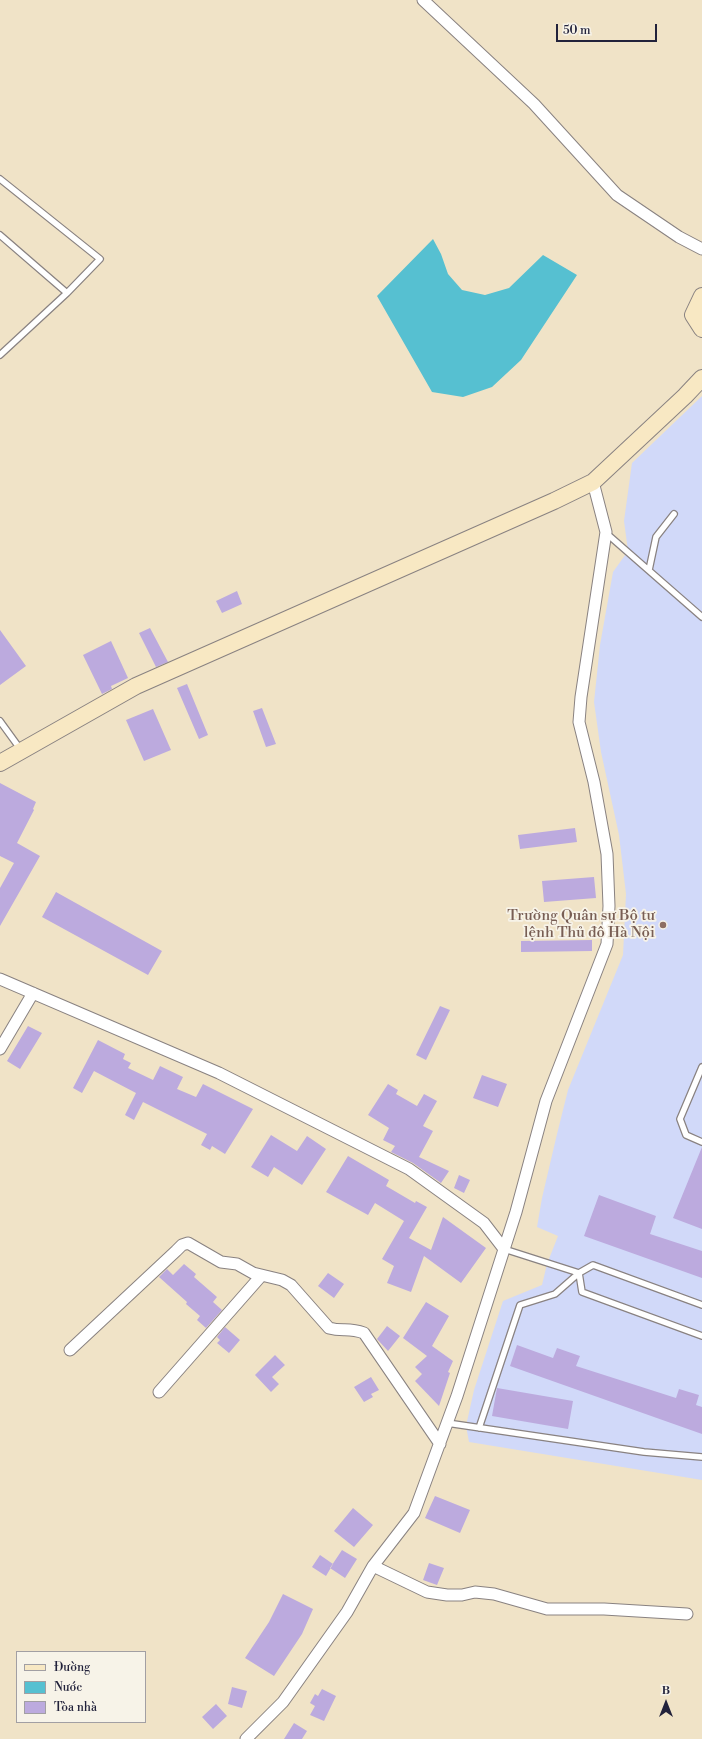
<!DOCTYPE html>
<html>
<head>
<meta charset="utf-8">
<style>
  body { margin:0 }
  #map { position:relative; width:702px; height:1739px; overflow:hidden; background:#f0e3c7; font-family:"Libre Bodoni",serif }
  canvas { display:block }
  .legend { position:absolute; left:16px; top:1651px; width:130px; height:72px; box-sizing:border-box; background:#f7f3e8; border:1px solid #a29fa3; margin:0; padding:5px 7px; list-style:none; font-size:12px; color:#22223b }
  .legend li { display:flex; align-items:center; gap:8px; height:20px }
  .legend b { width:20px; border:1px solid #a29fa3 }
  .north { position:absolute; left:646px; top:1683px; width:40px; height:40px; -webkit-text-stroke:3px #f7f3e8; paint-order:stroke; rotate:0deg; font-size:11px; font-weight:700; line-height:16px; text-align:center; color:#22223b }
  .north::after { content:''; display:block; margin:auto; width:14px; height:18px; background:#22223b; clip-path:polygon(50% 0,100% 100%,50% 72%,0 100%) }
  .scale { position:absolute; left:556px; top:24px; width:101px; height:18px; box-sizing:border-box; border:2px solid #22223b; border-top:0; padding-left:5px; font-size:12px; line-height:14px; white-space:nowrap; color:#22223b; -webkit-text-stroke:3px #f7f3e8; paint-order:stroke }
</style>
</head>
<body>
<div id="map">
<canvas width="702" height="1739"></canvas>
<ul class="legend">
<li><b style="height:5px;background:#f8e8c3"></b>Đường</li>
<li><b style="height:11px;background:#56c0d1"></b>Nước</li>
<li><b style="height:11px;background:#bcaade"></b>Tòa nhà</li>
</ul>
<div class="north">B</div>
<div class="scale">50 m</div>
</div>
<script>
const c = document.querySelector('canvas').getContext('2d');
c.lineJoin = 'round';
function fill(path, color) { c.fillStyle = color; c.fill(path, 'evenodd'); }
function stroke(path, color, width, dash) { c.strokeStyle = color; c.lineWidth = width; c.lineCap = dash ? 'butt' : 'round'; c.setLineDash(dash || []); c.stroke(path); }
function drawText(font, color, halo, rows, align = 'center') {
  c.font = font + ' "Libre Bodoni",serif'; c.lineWidth = 3.5; c.setLineDash([]); c.textBaseline = 'middle'; c.strokeStyle = halo; c.fillStyle = color; for (const [text, x, y, turn = 0] of rows) {
    c.save(); c.translate(x, y); c.rotate((+turn || 0) * Math.PI / 180); c.textAlign = isNaN(turn) ? turn : align; if (halo) c.strokeText(text, 0, 0); c.fillText(text, 0, 0); c.restore();
  }
}
fill(new Path2D(`
  M702,396V1480L469,1442L466,1426L474,1390L503,1301L542,1285L547,1264L558,1236L537,1227L542,1198L557,1134L568,1090L623,955L626,894L619,835L601,752L594,702L600,645L613,572L628,551L624,521L632,463Z`), '#d1d9f9');
fill(new Path2D(`
  M433,239L441,254L448,274L462,290L485,295L509,288L543,255L577,275L521,360L492,387L463,397L432,392L377,296Z`), '#56c0d1');
fill(new Path2D(`
  M237,591L242,604L222,613L216,601Z
  M150,628L168,662L156,667L139,633Z
  M0,630L26,666L0,685Z
  M111,641L128,678L111,686L112,689L102,694L83,655Z
  M187,684L208,735L199,739L177,688Z
  M262,708L276,744L266,747L253,711Z
  M153,709L171,750L144,761L126,720Z
  M0,783L36,802L33,809L34,810L17,843L40,856L0,926V888L14,863L0,856Z
  M575,828L577,842L520,849L518,835Z
  M594,877L596,898L544,902L542,881Z
  M56,892L162,951L148,975L42,917Z
  M592,940V951L521,952V941Z
  M440,1006L450,1010L426,1060L416,1055Z
  M28,1026L42,1033L20,1069L7,1061Z
  M98,1040L125,1054L123,1059L131,1063L128,1068L153,1080L160,1066L183,1077L177,1089L196,1097L203,1084L253,1109L225,1154L212,1146L210,1150L201,1145L207,1134L143,1102L134,1120L125,1115L136,1093L94,1071L82,1093L73,1088Z
  M482,1075L507,1084L498,1107L473,1098Z
  M388,1084L398,1090L396,1094L417,1106L424,1094L437,1101L423,1126L433,1131L419,1157L449,1171L441,1183L413,1163L391,1152L395,1146L383,1140L389,1128L368,1115Z
  M271,1135L297,1151L307,1136L326,1149L302,1185L274,1167L268,1177L251,1167Z
  M702,1147V1229L673,1218Z
  M348,1156L389,1180L386,1186L415,1203L416,1201L427,1207L409,1238L431,1250L443,1217L486,1248L461,1283L424,1256L411,1292L387,1283L394,1266L382,1259L404,1221L375,1203L368,1215L326,1192Z
  M459,1175L470,1180L464,1193L454,1188Z
  M599,1195L656,1216L650,1234L702,1251V1278L584,1236Z
  M184,1264L196,1274L194,1277L217,1297L213,1302L222,1310L206,1328L197,1320L200,1316L186,1304L187,1302L159,1277L167,1269L173,1275Z
  M328,1273L344,1284L334,1298L318,1286Z
  M426,1302L449,1316L432,1346L453,1361L448,1372L450,1373L439,1406L415,1381L422,1374L415,1367L427,1356L403,1338Z
  M387,1326L400,1336L388,1351L377,1339Z
  M225,1327L240,1340L229,1353L217,1343L220,1340L217,1337Z
  M517,1345L553,1358L557,1348L580,1356L576,1366L676,1398L679,1389L699,1395L696,1405L702,1407V1434L510,1366Z
  M275,1355L285,1365L272,1377L279,1384L271,1392L255,1375Z
  M371,1377L379,1390L371,1394L373,1397L364,1402L354,1387Z
  M497,1388L573,1401L568,1429L492,1416Z
  M435,1496L470,1510L460,1533L425,1518Z
  M353,1508L373,1525L354,1547L334,1531Z
  M342,1550L357,1559L345,1578L330,1568Z
  M320,1555L333,1564L326,1576L312,1567Z
  M429,1563L444,1568L437,1585L423,1580Z
  M283,1594L313,1609L302,1634L274,1676L245,1658L269,1622Z
  M232,1687L247,1691L242,1708L228,1704Z
  M322,1689L336,1696L324,1721L310,1715L315,1706L310,1703L315,1694L318,1696Z
  M216,1704L227,1716L213,1729L202,1717Z
  M294,1723L307,1731L302,1739H284Z`), '#bcaade');
const lane = new Path2D(`
  M0,179L100,259L67,293L0,355
  M0,235L67,293
  M606,533L702,617
  M649,570L656,537L674,514
  M0,721L21,750
  M702,1067L680,1119L686,1135L702,1142
  M504,1249L579,1273
  M702,1305L593,1265L579,1273L582,1292L702,1336
  M447,1423L644,1452L702,1457
  M479,1428L520,1305L555,1294L579,1273`);
const street = new Path2D(`
  M423,0L534,104L617,195L679,237L702,249
  M0,979L219,1073L409,1169L484,1223L504,1249
  M0,1049L33,993
  M70,1350L176,1251L182,1245L188,1243L221,1262L237,1264L253,1273L282,1280L291,1285L329,1328C343,1332 348,1327 364,1333L440,1444
  M159,1392L261,1276
  M373,1566L427,1592L447,1595H462L475,1592L494,1594L547,1609H604L687,1614
  M246,1739L283,1702L347,1612L373,1566L414,1513L457,1396L516,1212L546,1101L607,944L609,906L607,854L594,782L579,722L581,697L606,532L593,482`);
const secondary = new Path2D(`
  M702,296L693,315L702,329
  M0,763L136,686L554,501L593,482L685,396L702,378`);
stroke(lane, '#898281', 8);
stroke(street, '#898281', 13);
stroke(secondary, '#898281', 18);
stroke(lane, '#fff', 5.5);
stroke(street, '#fff', 11);
stroke(secondary, '#f8e8c3', 16);
for (const [x, y, r, color] of [
  [663,925,4,"#8d6e63"]
]) { const dot = new Path2D(); dot.arc(x, y, r, 0, 2 * Math.PI); c.fillStyle = color; c.fill(dot); stroke(dot, '#f7f3e8', 1.5); }
drawText('15px', '#785e54', '#f7f3e8', [
  ["Trường Quân sự Bộ tư",655,916],
  ["lệnh Thủ đô Hà Nội",655,933]
], 'right');
</script>
</body>
</html>
